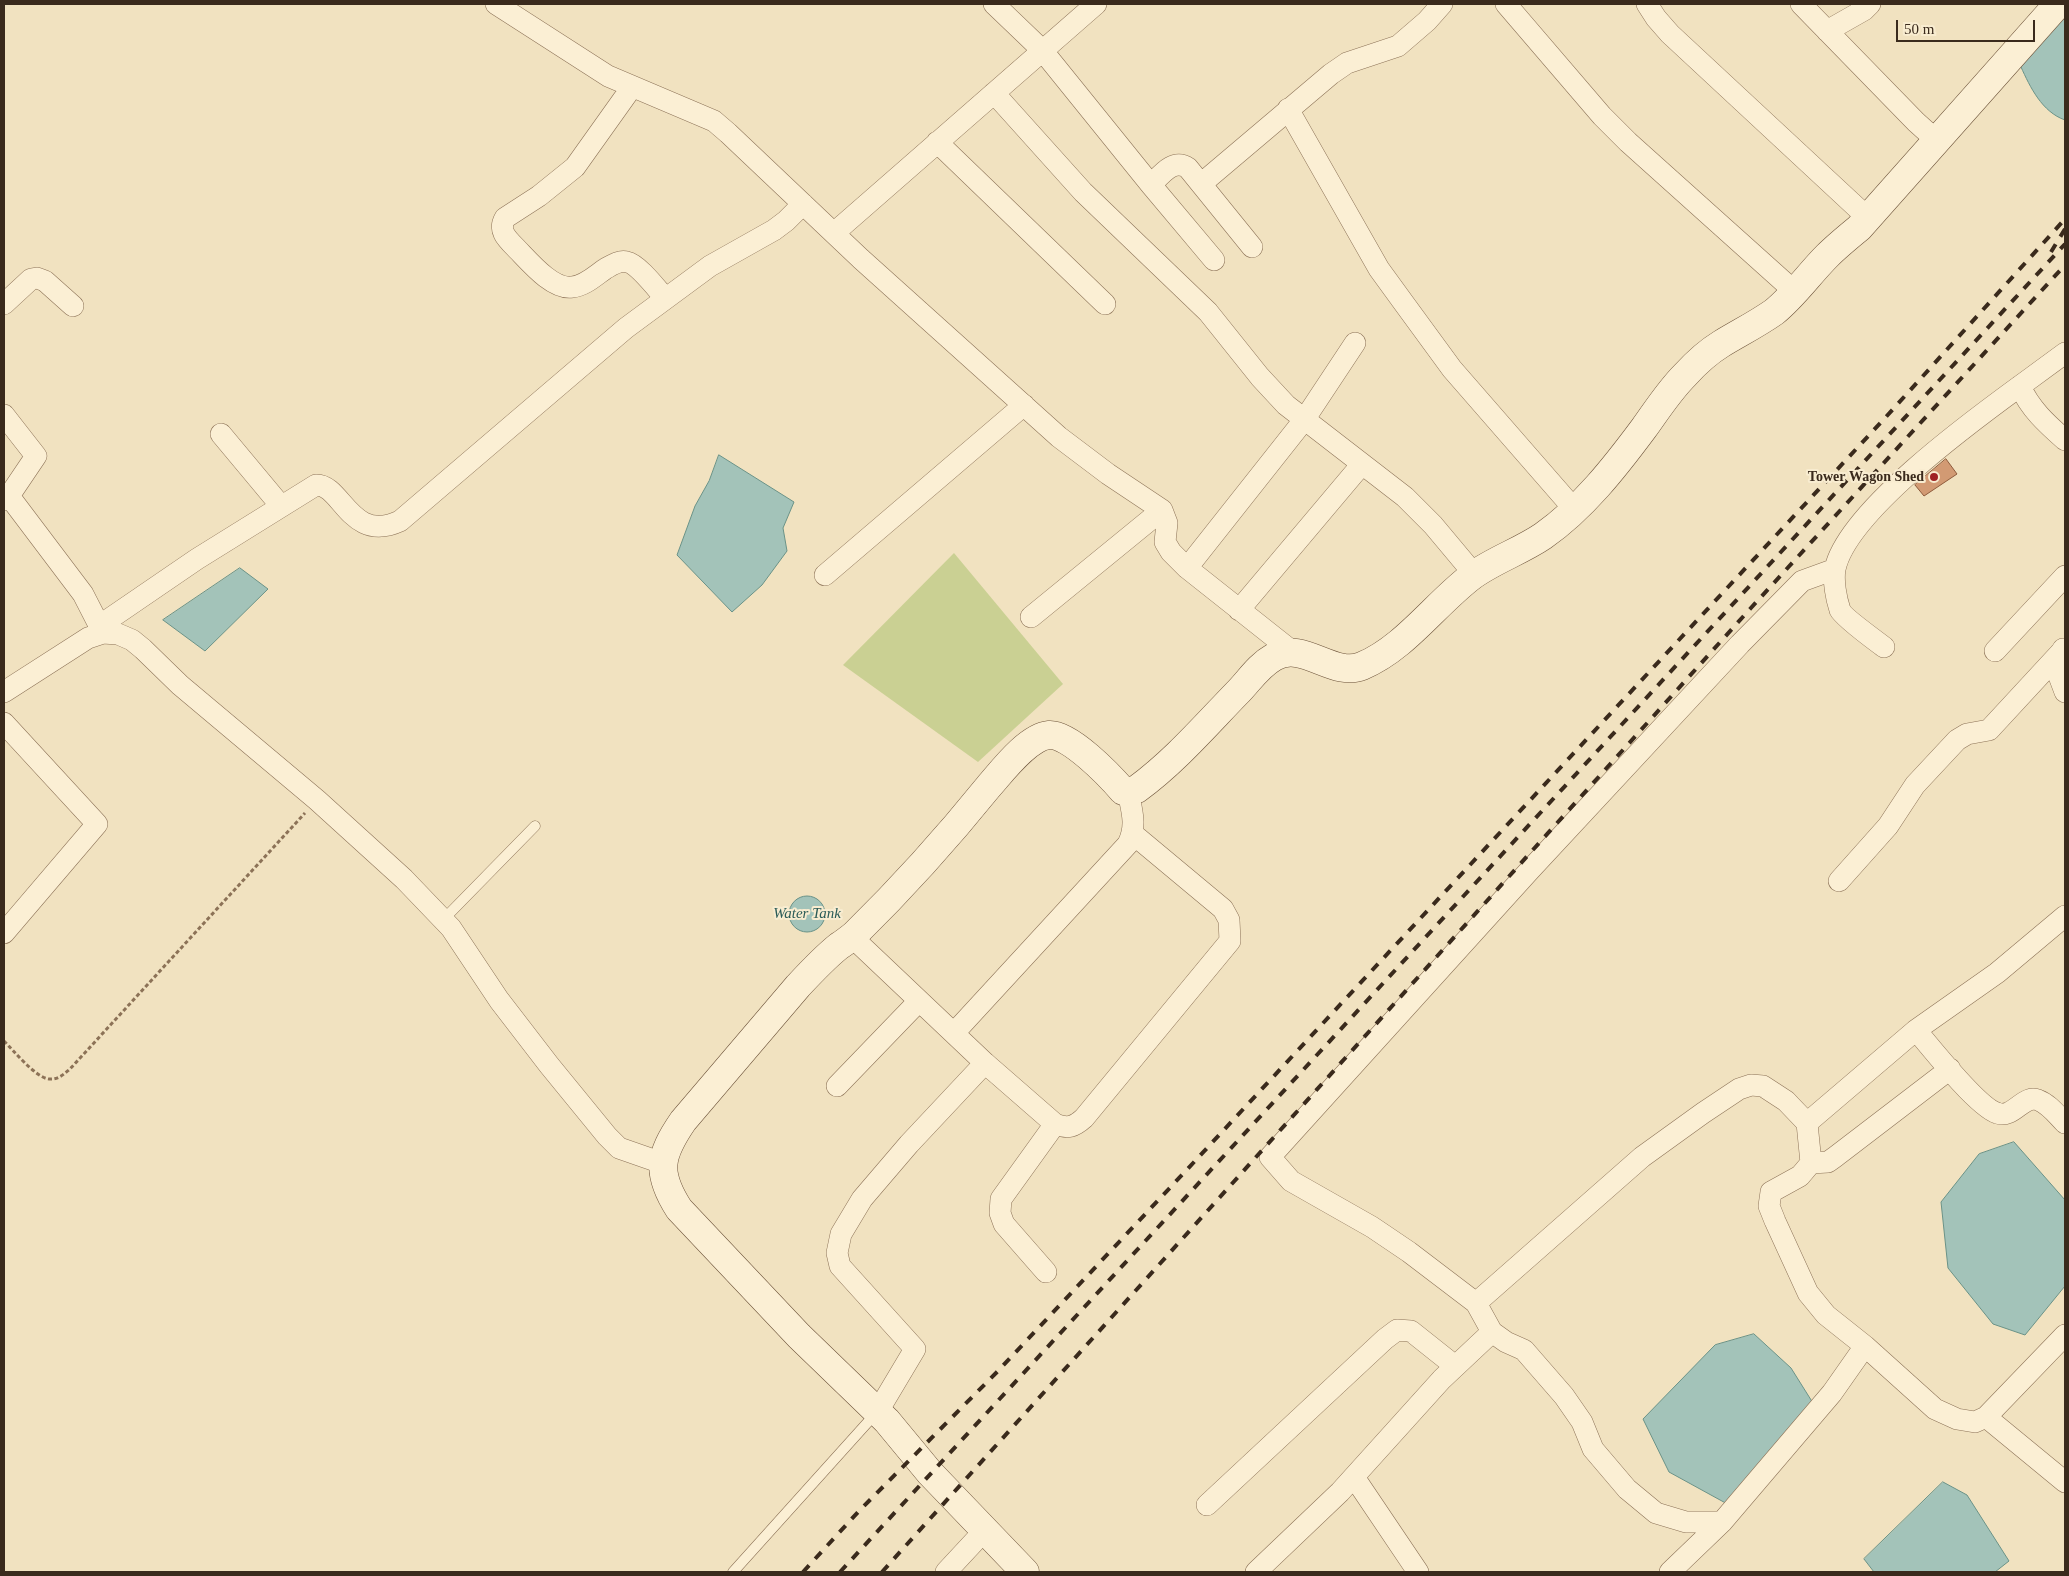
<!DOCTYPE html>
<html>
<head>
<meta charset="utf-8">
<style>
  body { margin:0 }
  #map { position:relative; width:2069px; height:1576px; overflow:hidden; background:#f1e2c0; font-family:Georgia,serif }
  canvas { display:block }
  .frame { position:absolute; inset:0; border:5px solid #3a2a1c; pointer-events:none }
  .scale { position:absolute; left:1896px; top:20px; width:139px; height:22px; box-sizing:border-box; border:2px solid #3a2a1c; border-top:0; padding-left:6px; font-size:15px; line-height:18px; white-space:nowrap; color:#3a2a1c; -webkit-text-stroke:4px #f8ecd0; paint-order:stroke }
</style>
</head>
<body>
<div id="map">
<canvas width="2069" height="1576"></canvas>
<div class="frame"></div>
<div class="scale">50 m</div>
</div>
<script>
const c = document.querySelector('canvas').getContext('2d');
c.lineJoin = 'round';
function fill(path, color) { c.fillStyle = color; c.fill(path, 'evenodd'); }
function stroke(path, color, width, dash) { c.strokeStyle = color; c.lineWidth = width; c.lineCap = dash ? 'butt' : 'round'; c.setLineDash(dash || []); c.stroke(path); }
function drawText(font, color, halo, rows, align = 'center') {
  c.font = font + ' Georgia,serif'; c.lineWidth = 4; c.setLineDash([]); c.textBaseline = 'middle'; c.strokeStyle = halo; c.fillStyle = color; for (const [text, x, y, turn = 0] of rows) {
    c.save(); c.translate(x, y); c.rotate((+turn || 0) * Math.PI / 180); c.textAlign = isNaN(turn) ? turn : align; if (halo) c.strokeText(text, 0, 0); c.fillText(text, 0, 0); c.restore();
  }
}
fill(new Path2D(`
  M954,553L1063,684L978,762L843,665Z`), '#cad093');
const water = new Path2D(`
  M2065,13V120C2042,112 2030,87 2021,67Z
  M719,455L794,502L783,528L787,551L762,585L732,612L677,555L695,506L709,481Z
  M240,568L268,589L205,651L163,620Z
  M789 914a18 18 0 1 1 36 0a18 18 0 1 1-36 0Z
  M2014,1142L2065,1200V1286L2025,1335L1993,1324L1948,1268L1941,1202L1979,1154Z
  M1754,1334L1791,1368L1818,1411L1731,1506L1669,1472L1643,1419L1715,1345Z
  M1943,1482L1967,1495L2009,1561L1995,1572H1874L1864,1559Z`);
fill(water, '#a3c3b9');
stroke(water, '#6a9287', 1);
const building = new Path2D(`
  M1946,459L1957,474L1924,496L1915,485Z`);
fill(building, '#d29a73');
stroke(building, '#8d5a3b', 1);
const lane = new Path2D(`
  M443,920L535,826
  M733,1572L877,1412`);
const street = new Path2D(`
  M496,4L608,76L714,121L728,133L861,259L1059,437L1108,474L1162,510L1167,523L1165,542L1171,552L1187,568L1293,652
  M994,4L1042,50L1151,185L1214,260
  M1506,4L1602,116L1628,142L1794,291
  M1647,4L1656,18L1670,34L1868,218
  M1801,4L1916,122L1936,140
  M1827,31L1864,10L1870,4
  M632,87L575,167L539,196L505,218C498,230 506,238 515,247C528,260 552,290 572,287C585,286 596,275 605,269C612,265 619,260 627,262C638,264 657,289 665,298
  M994,93L1083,192L1208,312L1260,377L1286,405L1405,497L1433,525L1474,574
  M1288,109L1379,269L1403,302L1452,369L1574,509
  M937,142L1105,304
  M1201,184L1331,74L1347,63L1398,46L1427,21L1442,4
  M1151,185C1161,175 1173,158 1188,168L1252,247
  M834,233L1096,4
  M4,304L31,279L37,278L45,281L73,306
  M2065,353L2020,386C2030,409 2047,424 2065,440
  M4,415L36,456L9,496L4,500
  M221,434L281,506
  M9,496L83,594L103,633
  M1187,568L1304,420L1355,343
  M825,575L1024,405
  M1239,610L1362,464
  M1031,617L1162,510
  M99,626L197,559L316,485C342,484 350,544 400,521L626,328L710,266L774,230L786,221L803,204
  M1884,647C1876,641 1843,617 1840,610C1836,598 1833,581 1835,569C1847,512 1972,421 2020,386
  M2063,649L2059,676L2065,692
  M1995,651L2065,576
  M4,692L88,638L103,633L118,634L132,640L143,649L180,685L317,800L404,879L451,928L499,1000L549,1065L607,1136L619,1148L662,1163
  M4,723L97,824L4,933
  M1839,881L1888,826L1915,785L1957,740L1967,734L1989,730L2063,650
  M852,937L985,1063L1055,1124C1068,1129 1074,1127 1084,1118L1230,941L1229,920L1223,909L1133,834
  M1916,1030C1931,1048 1978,1107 1997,1113C2014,1119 2023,1094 2038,1100C2049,1104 2057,1115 2065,1123
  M954,1033L1128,844C1137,826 1132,811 1128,792
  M837,1086L918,1002
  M1811,1163L1828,1162L1835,1157L1950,1069
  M1046,1272L1004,1224L1000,1213L1001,1199L1055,1124
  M1476,1303L1642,1157L1703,1113L1739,1089L1751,1085L1763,1086L1786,1101L1807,1123
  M2065,1335L1986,1417L2065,1482
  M878,1411L915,1349L840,1266L837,1253L841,1234L862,1199L909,1144L985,1063
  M1986,1417L1975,1422L1957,1419L1935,1409L1865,1346L1826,1315L1808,1293L1775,1221L1769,1206L1771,1192L1800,1176L1811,1163L1807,1123L1916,1030L1997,973L2065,916
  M1354,1477L1418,1572
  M1207,1505L1385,1339L1397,1330L1411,1331L1455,1366
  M1722,1522H1686L1656,1513L1627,1489L1593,1449L1582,1422L1564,1396L1524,1350L1506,1342L1492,1332L1476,1303L1409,1252L1372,1227L1291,1181L1270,1157L1529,871L1740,644L1802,581L1835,569
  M946,1572L985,1530
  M1256,1572L1340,1492L1442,1379L1492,1332
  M1670,1572L1722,1522L1832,1393L1865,1346`);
const secondary = new Path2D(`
  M1025,1572L930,1473L887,1421L799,1336L679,1209C656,1173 659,1156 683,1121L798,986C811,972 824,958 839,946C844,943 849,939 854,935C902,888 947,838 989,786C1003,770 1028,737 1049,735C1069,733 1110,776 1123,791L1128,792L1137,789C1174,762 1205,726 1237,693C1249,681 1258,666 1274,657C1303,640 1333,678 1362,666C1405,648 1435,604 1472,576C1494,560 1521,551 1543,536C1583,508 1615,467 1644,428C1657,410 1669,391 1685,375C1695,364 1708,352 1721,344C1739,333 1757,324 1774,312C1794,296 1809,274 1827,256C1837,246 1848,237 1859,228L2058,4`);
stroke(lane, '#8c7257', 11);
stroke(street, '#8c7257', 22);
stroke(secondary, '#6d533a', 29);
stroke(new Path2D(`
  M4,1041C13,1050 36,1078 49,1079C58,1080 64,1074 70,1069L305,813`), '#8c7257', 3, [4, 2.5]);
stroke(lane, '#fbefd4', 10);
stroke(street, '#fbefd4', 21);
stroke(secondary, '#fbefd4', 28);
stroke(new Path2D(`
  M2051,252L2065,229
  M803,1572L859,1511L998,1371L1195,1161L1885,418L2065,219
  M840,1572L2065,244
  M882,1572L1750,609L2065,265`), '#3a2a1c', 4, [9, 9]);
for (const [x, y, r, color] of [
  [1934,477,5,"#9f2224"]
]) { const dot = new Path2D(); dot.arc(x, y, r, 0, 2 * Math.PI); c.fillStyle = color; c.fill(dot); stroke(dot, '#f8ecd0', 2); }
drawText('bold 14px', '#3a2a1c', '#f8ecd0', [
  ["Tower Wagon Shed",1924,477]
], 'right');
drawText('italic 15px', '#2a5b57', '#f8ecd0', [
  ["Water Tank",807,914]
]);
</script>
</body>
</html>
